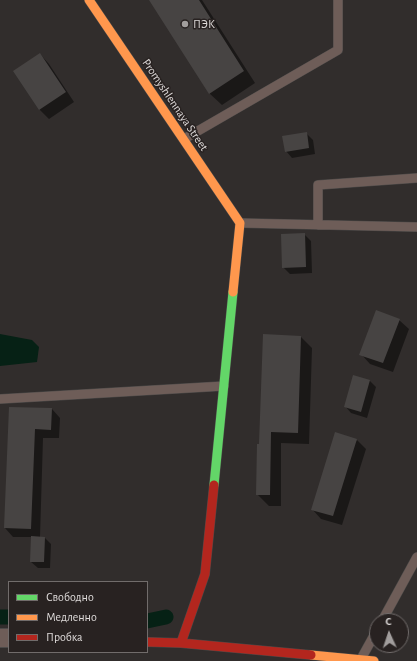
<!DOCTYPE html>
<html>
<head>
<meta charset="utf-8">
<style>
  body { margin:0 }
  #map { position:relative; width:417px; height:661px; overflow:hidden; background:#312d2c; font-family:"Alegreya Sans",sans-serif }
  canvas { display:block }
  .legend { position:absolute; left:8px; top:581px; width:140px; height:72px; box-sizing:border-box; background:#282221; border:1px solid #716c6b; margin:0; padding:5px 7px; list-style:none; font-size:12px; color:#dfdbda }
  .legend li { display:flex; align-items:center; gap:8px; height:20px }
  .legend b { width:20px; border:1px solid #716c6b }
  .north { position:absolute; left:369px; top:613px; width:40px; height:40px; box-sizing:border-box; background:#282221; border:1px solid #716c6b; border-radius:50%; rotate:357deg; font-size:11px; font-weight:700; line-height:16px; text-align:center; color:#dfdbda }
  .north::after { content:''; display:block; margin:auto; width:14px; height:18px; background:#a29e9d; clip-path:polygon(50% 0,100% 100%,50% 72%,0 100%) }
</style>
</head>
<body>
<div id="map">
<canvas width="417" height="661"></canvas>
<ul class="legend">
<li><b style="height:5px;background:#63d668"></b>Свободно</li>
<li><b style="height:5px;background:#ff974d"></b>Медленно</li>
<li><b style="height:5px;background:#b3261e"></b>Пробка</li>
</ul>
<div class="north">С</div>
</div>
<script>
const c = document.querySelector('canvas').getContext('2d');
c.lineJoin = 'round';
function fill(path, color) { c.fillStyle = color; c.fill(path, 'evenodd'); }
function stroke(path, color, width, dash) { c.strokeStyle = color; c.lineWidth = width; c.lineCap = dash ? 'butt' : 'round'; c.setLineDash(dash || []); c.stroke(path); }
function drawText(font, color, halo, rows, align = 'center') {
  c.font = font + ' "Alegreya Sans",sans-serif'; c.lineWidth = 3; c.setLineDash([]); c.textBaseline = 'middle'; c.strokeStyle = halo; c.fillStyle = color; for (const [text, x, y, turn = 0] of rows) {
    c.save(); c.translate(x, y); c.rotate((+turn || 0) * Math.PI / 180); c.textAlign = isNaN(turn) ? turn : align; if (halo) c.strokeText(text, 0, 0); c.fillText(text, 0, 0); c.restore();
  }
}
fill(new Path2D(`
  M0,334L32,340L39,347L37,362L0,366Z`), '#062115');
fill(new Path2D(`
  M150,0H202L255,83L222,105L209,93Z
  M40,54L49,64L74,102L49,119L39,109Z
  M307,134L313,140L315,154L292,158L286,151Z
  M304,234L311,241L312,273L290,274L283,267Z
  M399,320L409,329L393,372L370,364L361,354Z
  M301,337L312,348L309,444L281,443V506H269L257,494L260,445Z
  M354,376L370,381L376,387L367,418L351,413L345,406Z
  M10,408L52,409L60,418L59,438H43L40,537L45,538L51,544L50,568H38L31,562L32,537H13L5,528Z
  M357,440L366,449L342,525L321,519L312,509Z`), '#0007');
stroke(new Path2D(`
  M0,617H9
  M147,621L166,617`), '#062115', 15);
fill(new Path2D(`
  M149,0H199L244,71L209,94Z
  M40,53L66,92L39,110L13,71Z
  M307,132L309,148L285,152L282,136Z
  M305,233L306,267L282,268L281,234Z
  M376,310L400,319L383,363L359,355Z
  M263,334L301,336L298,433L271,432L270,495H256L257,444H259Z
  M353,375L370,380L361,412L344,407Z
  M9,407L52,408L51,430L35,429L31,529L4,528Z
  M335,432L357,439L333,516L311,510Z
  M31,536L45,537L44,562H30Z`), '#474443');
const lane = new Path2D(`
  M184,139L338,50V0
  M240,223L417,227
  M318,225V185L417,178
  M0,399L224,386
  M382,621L417,557
  M361,659L377,630`);
const street = new Path2D(`
  M0,638H9`);
const fast = new Path2D(`
  M214,485L233,292`);
const slow = new Path2D(`
  M89,0L240,223L233,292
  M311,655L374,661`);
const jam = new Path2D(`
  M147,642L181,643L311,655
  M181,643L205,574L214,485`);
stroke(lane, '#4c4a49', 10);
stroke(street, '#4c4a49', 20);
stroke(fast, '#4c4a49', 10);
stroke(slow, '#4c4a49', 10);
stroke(jam, '#4c4a49', 10);
stroke(lane, '#6e5d58', 9);
stroke(street, '#6e5d58', 18);
stroke(fast, '#63d668', 9);
stroke(slow, '#ff974d', 9);
stroke(jam, '#b3261e', 9);
for (const [x, y, r, color] of [
  [185,24,4,"#a29e9d"]
]) { const dot = new Path2D(); dot.arc(x, y, r, 0, 2 * Math.PI); c.fillStyle = color; c.fill(dot); stroke(dot, '#282221', 1.5); }
drawText('12px', '#dfdbda', '#282221', [
  ["ПЭК",193,24]
], 'left');
drawText('12px', '#dfdbda', '#282221', [
  ["Promyshlennaya Street",175,105,56]
]);
</script>
</body>
</html>
